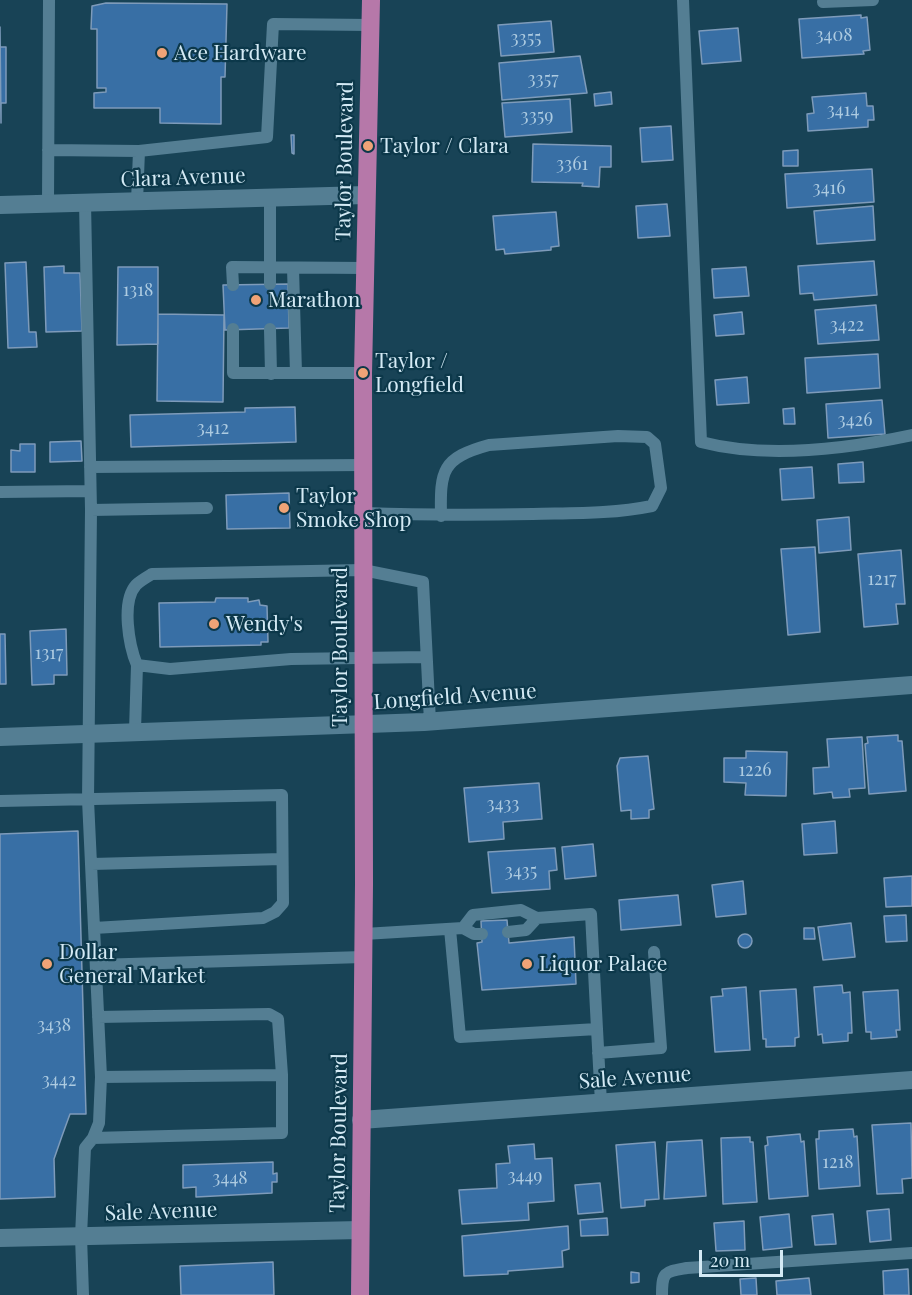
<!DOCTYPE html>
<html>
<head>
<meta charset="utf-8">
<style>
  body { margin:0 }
  #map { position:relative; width:912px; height:1295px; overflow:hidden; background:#184356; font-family:"Playfair Display",serif }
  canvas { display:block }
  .scale { position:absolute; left:699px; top:1250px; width:84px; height:27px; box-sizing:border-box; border:3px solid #d4eaf5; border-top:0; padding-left:8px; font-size:18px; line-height:21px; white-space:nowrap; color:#d4eaf5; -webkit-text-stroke:4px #0c384a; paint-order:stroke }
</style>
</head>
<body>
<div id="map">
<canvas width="912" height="1295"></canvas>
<div class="scale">20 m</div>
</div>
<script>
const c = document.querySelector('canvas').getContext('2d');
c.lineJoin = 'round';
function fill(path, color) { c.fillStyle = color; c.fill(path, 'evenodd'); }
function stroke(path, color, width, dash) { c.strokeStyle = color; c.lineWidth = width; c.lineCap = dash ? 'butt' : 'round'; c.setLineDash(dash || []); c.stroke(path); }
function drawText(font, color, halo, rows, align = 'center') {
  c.font = font + ' "Playfair Display",serif'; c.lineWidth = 4.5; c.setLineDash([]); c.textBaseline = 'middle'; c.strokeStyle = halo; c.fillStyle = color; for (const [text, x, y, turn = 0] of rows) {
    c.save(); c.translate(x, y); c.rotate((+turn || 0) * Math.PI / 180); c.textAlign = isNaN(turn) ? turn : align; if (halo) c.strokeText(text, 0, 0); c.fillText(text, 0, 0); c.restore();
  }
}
const building = new Path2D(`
  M106,3L227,4L225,77H221V124L160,123V108H94V93L106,92V88H97V29H91L92,6Z
  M861,15V18L867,17L870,50L863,51L864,54L802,58L799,19Z
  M551,21L554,52L501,56L498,25Z
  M0,27V47H6V103H1V123Z
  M738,28L741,61L702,64L699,31Z
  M580,56L587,93L502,100L499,63Z
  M611,92L612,104L595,106L594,94Z
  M866,93L867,106H873L874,120H868V127L808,131L807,114L814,113L812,97Z
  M570,99L572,132L505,137L502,103Z
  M671,126L673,160L642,162L640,128Z
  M291,135H294V154L292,153Z
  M533,144L611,146V167H600L599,187L582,186L583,183L532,182Z
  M798,150V166H783V151Z
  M872,169L874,202L787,208L785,174Z
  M667,204L670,236L638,238L636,206Z
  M873,206L875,240L817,244L814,211Z
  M556,212L559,246L551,247V250L505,254L504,249L496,250L493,216Z
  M874,261L877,295L814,300L813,293L800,294L798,266Z
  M26,262L29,332H36L37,347L8,348L5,263Z
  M64,266V273H80L82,331L46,332L44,267Z
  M118,267H158V344L117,345Z
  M746,267L749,296L714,298L712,269Z
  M288,284L289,328L225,330L223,285Z
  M876,305L879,340L818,344L815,310Z
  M742,312L744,334L716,336L714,315Z
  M158,314L224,315L223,402L157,401Z
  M878,354L880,388L807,393L805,358Z
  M747,377L749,403L717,405L715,380Z
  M882,400L885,434L828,438L826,404Z
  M295,407L296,442L131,447L130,415L245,412V408Z
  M794,408L795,424H784L783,409Z
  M81,441L82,461L50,462V442Z
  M20,444H35V472H11V450L20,451Z
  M863,462L864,482L839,483L838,464Z
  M812,467L814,498L782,500L780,469Z
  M289,493L290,528L227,529L226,495Z
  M849,517L851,550L819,553L817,520Z
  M815,547L820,632L788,635L781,549Z
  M901,550L905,604H896L898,624L864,627L858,554Z
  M216,598H248V602L259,600L260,605L267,606L268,642H261V645L160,647L159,603L215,602Z
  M66,629L67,675H54V684L32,685L30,631Z
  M0,634H5L6,684H0Z
  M898,735V741H902L906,791L869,794L865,744L868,743L867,737Z
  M862,737L865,788L849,789L850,797L833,798L832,792L814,794L813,768L829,767L827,739Z
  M746,751L787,752L786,796L745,795L746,783L724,782V758H746Z
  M648,756L654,809L649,810V818L631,819V810L621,811L617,766L620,758Z
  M539,783L542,819L503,822L504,839L469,842L464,788Z
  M835,821L837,853L804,855L802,824Z
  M78,831L86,1114H70L62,1136L54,1159L55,1197L0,1199V834Z
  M593,844L596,876L565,879L562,847Z
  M555,848L557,870L549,871L550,889L492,893L488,852Z
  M912,876V906L886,907L884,878Z
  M743,881L746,914L716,917L712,885Z
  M678,895L681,925L621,930L619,900Z
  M906,915L907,941L886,942L884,916Z
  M507,920L509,943L574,937L576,984L482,990L477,943L482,942L481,921Z
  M851,923L855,957L823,960L818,927Z
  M804,928H814L815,939H804Z
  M738 941a7 7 0 1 1 14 0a7 7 0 1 1-14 0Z
  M842,985L843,993L850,992L852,1033H848V1041L823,1043L822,1034L818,1035L814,987Z
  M746,987L750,1050L715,1052L711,997L723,996L722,989Z
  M796,989L799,1037L795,1038V1046L766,1047V1039H763L760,991Z
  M898,990L900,1030H896L897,1037L871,1039V1032H866L863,992Z
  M911,1123L912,1178L902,1179L903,1193L877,1194L872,1125Z
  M853,1129L854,1137L857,1136L860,1186L819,1189L816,1139H819V1131Z
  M800,1134L801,1142L804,1141L808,1196L769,1199L765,1146L768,1145L767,1137Z
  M750,1137V1142H753L757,1202L723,1204L721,1138Z
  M702,1140L706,1196L664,1199L667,1142Z
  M655,1142L659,1199L645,1200V1206L621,1208L616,1145Z
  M534,1144L535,1159L552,1158L554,1201L528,1203L529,1220L462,1224L459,1190L497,1188L496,1164L510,1163L508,1146Z
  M273,1162V1174L277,1173V1182H272V1193L196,1197V1187L183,1188V1165Z
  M600,1183L603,1212L578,1214L575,1185Z
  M889,1209L891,1240L870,1242L867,1211Z
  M789,1214L792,1247L763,1250L760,1217Z
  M833,1214L836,1244L815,1245L812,1216Z
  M607,1218L608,1235L581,1236L580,1220Z
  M744,1221L745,1250L716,1251L714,1223Z
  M568,1226L569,1249L562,1251L563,1267L508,1271V1274L464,1276L462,1236Z
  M273,1262L274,1295H181L180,1266Z
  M908,1269L909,1295H884L883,1271Z
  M631,1272L639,1273V1282L631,1283Z
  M756,1278L757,1295H741L740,1279Z
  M809,1278L811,1295H777L776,1281Z`);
fill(building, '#386fa5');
stroke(building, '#7e9bba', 1.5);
stroke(new Path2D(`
  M683,0L701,442C766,459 846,449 912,435
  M823,2L873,0
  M48,150L139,151
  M137,202L139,151L267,137L273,24L371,25
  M48,204L49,0
  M293,268L296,373
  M270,284V197
  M233,285L232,267L366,268
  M233,329V373H363
  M270,329L271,374
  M90,467L364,465
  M0,492L90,491
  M91,510L207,508
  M364,513C421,515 477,515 533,514C573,513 612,514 652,506L661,488L655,444L647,437L618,436L489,445C442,458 440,470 441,516
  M426,657L291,659L170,669L137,665C129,646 121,602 136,585C140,581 147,577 152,574L363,570L423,582L430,722
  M135,731L137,665
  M0,801L282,795L283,903L275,912L263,918L94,928
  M92,864L282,859
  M463,928L473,915L521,910L537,918L591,914L597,1029
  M450,929L460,1037L597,1029L601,1103
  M508,932L526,930L537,918
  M364,934L463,928L474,934H482
  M96,965L363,957
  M98,1017L269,1014L278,1019L282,1075
  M598,1053L661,1048L654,952
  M93,1138L282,1133V1075L101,1077
  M83,1295L81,1236L85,1148L93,1138L99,1123L101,1077L88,800L91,510L85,202
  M662,1295C662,1271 665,1272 687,1268L912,1253`), '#547e93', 12);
stroke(new Path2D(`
  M0,205L366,195
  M0,737L424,722L912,685
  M361,1120L912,1080
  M0,1238L360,1230`), '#547e93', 18);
stroke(new Path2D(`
  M360,1295L364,884L363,373L371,0`), '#b678a9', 18);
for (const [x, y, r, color] of [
  [162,53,6,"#efa377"],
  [368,146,6,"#efa377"],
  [256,300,6,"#efa377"],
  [363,373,6,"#efa377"],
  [284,508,6,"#efa377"],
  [214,624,6,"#efa377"],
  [47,964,6,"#efa377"],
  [527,964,6,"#efa377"]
]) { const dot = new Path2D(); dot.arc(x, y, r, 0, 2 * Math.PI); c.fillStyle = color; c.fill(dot); stroke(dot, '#0c384a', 2); }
drawText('18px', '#adcbe1', null, [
  ["3408",834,35],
  ["3355",526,38],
  ["3357",543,79],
  ["3414",843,110],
  ["3359",537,116],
  ["3361",572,164],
  ["3416",829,188],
  ["1318",138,290],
  ["3422",847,325],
  ["3426",855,420],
  ["3412",213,428],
  ["1217",882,579],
  ["1317",49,653],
  ["1226",755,770],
  ["3433",503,804],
  ["3435",521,871],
  ["3438",54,1025],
  ["3442",59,1080],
  ["1218",838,1162],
  ["3449",525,1176],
  ["3448",230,1178]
]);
drawText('21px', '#d4eaf5', '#0c384a', [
  ["Ace Hardware",174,53],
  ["Taylor / Clara",380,146],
  ["Marathon",268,300],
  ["Taylor /",375,361],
  ["Longfield",375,385],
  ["Taylor",296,496],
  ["Smoke Shop",296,520],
  ["Wendy's",226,624],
  ["Dollar",59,952],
  ["General Market",59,976],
  ["Liquor Palace",539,964]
], 'left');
drawText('21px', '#d4eaf5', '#0c384a', [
  ["Taylor Boulevard",345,161,-89],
  ["Clara Avenue",183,178,-2],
  ["Taylor Boulevard",340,647,-90],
  ["Longfield Avenue",455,697,-4],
  ["Sale Avenue",635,1078,-4],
  ["Taylor Boulevard",339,1133,-89],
  ["Sale Avenue",161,1212,-2]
]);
</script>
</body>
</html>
